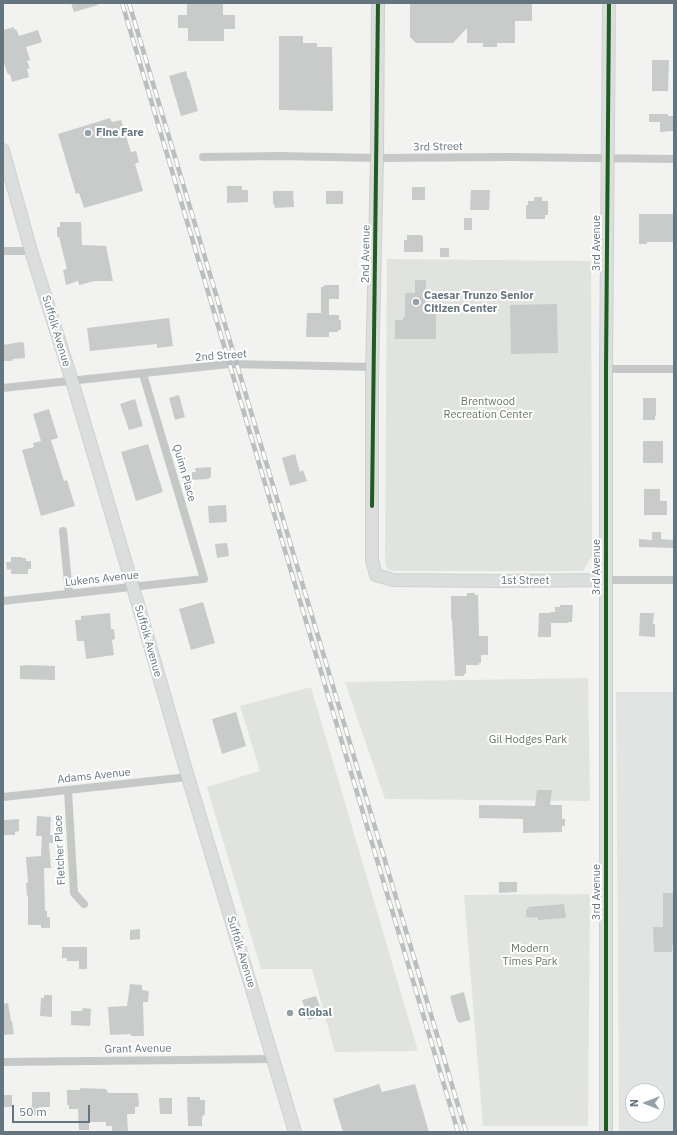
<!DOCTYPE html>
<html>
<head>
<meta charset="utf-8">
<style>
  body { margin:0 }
  #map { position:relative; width:677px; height:1135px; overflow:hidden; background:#f2f2f0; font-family:"IBM Plex Sans",sans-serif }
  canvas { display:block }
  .frame { position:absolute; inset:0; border:4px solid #64757f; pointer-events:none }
  .north { position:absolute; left:625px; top:1083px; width:40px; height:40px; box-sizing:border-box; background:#fff; border:1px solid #c1c8cc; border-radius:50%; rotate:270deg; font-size:11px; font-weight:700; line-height:16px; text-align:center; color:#64757f }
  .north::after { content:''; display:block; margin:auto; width:14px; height:18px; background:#96a1a7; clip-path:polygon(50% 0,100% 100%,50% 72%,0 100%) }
  .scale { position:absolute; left:12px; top:1105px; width:78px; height:18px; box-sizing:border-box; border:2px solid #64757f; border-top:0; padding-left:5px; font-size:12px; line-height:14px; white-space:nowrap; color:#64757f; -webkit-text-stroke:3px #fff; paint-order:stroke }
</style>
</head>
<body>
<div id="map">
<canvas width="677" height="1135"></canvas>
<div class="frame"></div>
<div class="north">N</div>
<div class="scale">50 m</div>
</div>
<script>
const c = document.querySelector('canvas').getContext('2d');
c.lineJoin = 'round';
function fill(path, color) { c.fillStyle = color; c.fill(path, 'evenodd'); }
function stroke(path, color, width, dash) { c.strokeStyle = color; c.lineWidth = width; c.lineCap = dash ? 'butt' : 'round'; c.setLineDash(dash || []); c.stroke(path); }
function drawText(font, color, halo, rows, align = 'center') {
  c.font = font + ' "IBM Plex Sans",sans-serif'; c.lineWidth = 4; c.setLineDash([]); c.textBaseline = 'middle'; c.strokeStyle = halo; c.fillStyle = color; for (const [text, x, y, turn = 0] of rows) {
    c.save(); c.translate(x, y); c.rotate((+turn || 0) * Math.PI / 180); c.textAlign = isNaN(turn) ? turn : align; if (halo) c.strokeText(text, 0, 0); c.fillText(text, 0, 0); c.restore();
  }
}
fill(new Path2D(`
  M616,692H674V1132H619ZM633,1091H657V1115H633Z`), '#e2e4e3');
fill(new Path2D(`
  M387,259L591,261L592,556L583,571H394L387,569L385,561Z
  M588,678L590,801L385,799L345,682Z
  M311,687L418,1051L335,1052L312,969H261L207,787L260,771L240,706Z
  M590,894L588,1126H483L464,895Z`), '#e1e4de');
fill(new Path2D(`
  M71,3H98V5L74,12Z
  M187,3H223V15H235V29H224V41H188V28H178V15H187Z
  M410,3H532V21H515V43H497V47H483V43H467V28L453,43H416L410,37Z
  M14,27V30L16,29L19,36L38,30L42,42L26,47L30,60L27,61L30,68L27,69L29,77L12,82L10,74L8,75L3,60V30Z
  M279,36H303V43H317V47H332L333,111L279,110Z
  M652,60H669L668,91H652Z
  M186,71L188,79H189L198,111L181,116L169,76Z
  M649,114H668V116H674V131L660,132V122H649Z
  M110,118L112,122L121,120L131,152L136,151L139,162L135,164L143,191L84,208L79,193L76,194L58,134Z
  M227,186H242V190H248V202L227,203Z
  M412,187H425V200H412Z
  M471,190H490L489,210H470Z
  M273,191H293L294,207L275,208L274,204H273Z
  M326,191H343V204H326Z
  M534,197H542V201H548V215H545V219H526V205H528V201H534Z
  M639,214H674V242H647V244H639Z
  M464,218H472V230H464Z
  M60,222H81L82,245L106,246L113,281H95L79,285L78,281L66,285L63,270L67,269L59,237H57V227H60Z
  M407,235H421V236H423V252H404V240H407Z
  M440,248H449V257H440Z
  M415,280H426V311H436V339H395V320H403V317H405V293H415Z
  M324,285H339V299H329V315H339V320H341V330H338V332H329V337H306L307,313H321V287H324Z
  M557,304L558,353L511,354L510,305Z
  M169,318L173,346L157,348V344L90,351L87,328Z
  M21,342L24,343L25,358L13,359L12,361H3V345Z
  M179,395L185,417L175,420L169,398Z
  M643,398H656V415L655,416V420H643Z
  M135,399L143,426L129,430L120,404Z
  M49,409L58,438L51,440L64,481L67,480L75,506L41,516L22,450L34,447L33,443L41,441L33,414Z
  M643,441H663V463H643Z
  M148,444L163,492L136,501L121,452Z
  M295,454L300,472L303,470L307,481L290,486L282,458Z
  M211,467V477L209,478V479L192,480V472H196L195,468Z
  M644,489H660V501H667V515H644Z
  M226,505L227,522L209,523L208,506Z
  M652,532H661V539L674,540L673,548L639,547V539L652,540Z
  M227,543L229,556L217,558L215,544Z
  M11,557H22V558H26V561H31V569H28V574H11V569L7,570L6,562H11Z
  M467,593H475V595H478L479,636H488V655H481V663H479V665H466V674H464V676H455L452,619H451V596H467Z
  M203,602L215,643L191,650L179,609Z
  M560,605H573L572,622H568V623H551V637H538L539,613H550V612H555V607H560Z
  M110,613L111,629H114L115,639L112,640L114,655L86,659L84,641H77L75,620H81V616Z
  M640,613H654L653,624H655V637L639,636Z
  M25,665L55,666V680L20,679V666Z
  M236,712L246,746L222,754L212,719Z
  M537,790H552L550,805H562V819H565V826H562V832L523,833V819L479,818V805L535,806Z
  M37,816L51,817L50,835H54L53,843H49L51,868H44L45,911H47V917H50V928H41V925H28V896H27L26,883H28L26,857L41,856L42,836H36Z
  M19,819V831L15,832V835H3V820Z
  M499,882H517V892L499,893Z
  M663,893H674V945H672V952H654L653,927H663Z
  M564,904L566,918L538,920V917L529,918V917H526V909H529L528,907Z
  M140,929V939L130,940V930Z
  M62,947H87V969H79V961H67V958H62Z
  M130,984L142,985V990L149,991L148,1002H143L144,1036H131V1034L110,1035L108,1007L127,1006Z
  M464,992L470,1018V1020L459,1023L458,1021H457L450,996Z
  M44,995H52V1017L40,1016L41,998H44Z
  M316,996L323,1015L309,1020L302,1000Z
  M8,1003L11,1021H12L14,1034L3,1035V1004Z
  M83,1008L91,1009L90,1026L71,1025V1011H82Z
  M379,1084L382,1092L415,1084L429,1132H343L333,1099Z
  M81,1088L106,1089L108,1093H138L139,1105L138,1107H135V1114H127L128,1132H112V1126H106V1122H89V1130H79L78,1109H69V1105H67V1090H79Z
  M32,1092H50V1107H39L40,1115H29V1106H32Z
  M3,1095H12V1107H3Z
  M187,1097H200V1100H205V1114L202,1117V1126H188Z
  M159,1098H172V1114H160Z`), '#c9cbcb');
const secondary = new Path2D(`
  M378,3L377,158L372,376V560L376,575L393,580L497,581L606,580
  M3,150L31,251L72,381L133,587L188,777L295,1132
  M606,1132V369L609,3`);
stroke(secondary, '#cfd0d0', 14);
stroke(new Path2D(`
  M203,157L280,156L377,158L508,157L674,159
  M3,251H31
  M606,369H674
  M3,388L229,364L373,367
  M63,531L69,593
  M606,580H674
  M3,601L204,579L143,374
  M68,791L74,893L84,904
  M3,797L188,777
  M3,1062L273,1059`), '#c6c8c8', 8);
stroke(secondary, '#dcdddd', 12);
const rail = new Path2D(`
  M122,3L458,1132
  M129,3L466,1132`);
stroke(rail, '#bcbdbe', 4.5);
stroke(rail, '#fff', 3, [9]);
stroke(new Path2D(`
  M372,506C373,338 377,171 378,3
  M606,1132V369L609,3`), '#1b5e20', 4);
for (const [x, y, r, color] of [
  [88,133,4,"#96a1a7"],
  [416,302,4,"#96a1a7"],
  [290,1013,4,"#96a1a7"]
]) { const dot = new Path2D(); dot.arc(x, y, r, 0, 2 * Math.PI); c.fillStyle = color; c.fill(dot); stroke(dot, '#fff', 1.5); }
drawText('bold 11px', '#64757f', '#fff', [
  ["Fine Fare",96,133],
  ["Caesar Trunzo Senior",424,296],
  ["Citizen Center",424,309],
  ["Global",298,1013]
], 'left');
drawText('11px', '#64757f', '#fff', [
  ["3rd Street",438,147,-1],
  ["3rd Avenue",597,243,-90],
  ["2nd Avenue",366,254,-89],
  ["Suffolk Avenue",56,331,73],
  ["2nd Street",221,356,-4],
  ["Quinn Place",184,473,74],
  ["3rd Avenue",597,567,-90],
  ["Lukens Avenue",102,579,-6],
  ["1st Street",525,581],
  ["Suffolk Avenue",148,641,74],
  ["Adams Avenue",94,776,-6],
  ["Fletcher Place",60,850,-93],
  ["3rd Avenue",597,892,-90],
  ["Suffolk Avenue",241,952,73],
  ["Grant Avenue",138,1049,-1]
]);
drawText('11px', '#687762', '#fff', [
  ["Brentwood",488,402],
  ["Recreation Center",488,415],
  ["Gil Hodges Park",528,740],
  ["Modern",530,949],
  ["Times Park",530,962]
]);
</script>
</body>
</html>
